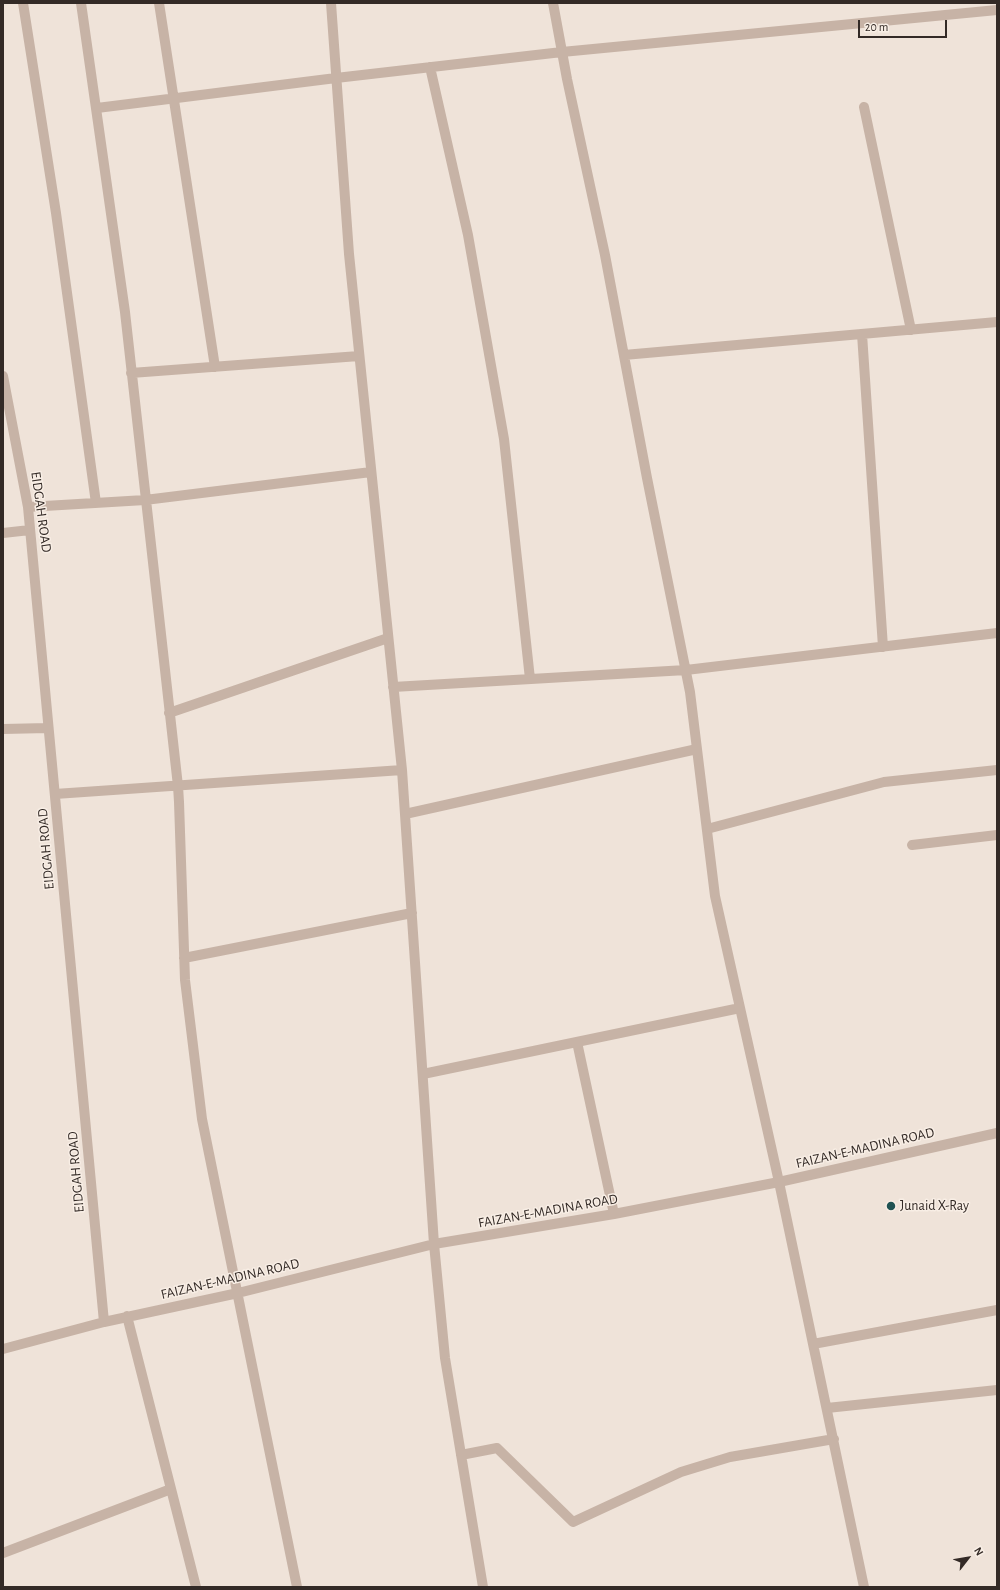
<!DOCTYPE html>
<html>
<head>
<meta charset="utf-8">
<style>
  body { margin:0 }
  #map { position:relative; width:1000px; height:1590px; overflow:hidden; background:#efe3d9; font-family:"Alegreya Sans",sans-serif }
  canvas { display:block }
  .frame { position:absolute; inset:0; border:4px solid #332a26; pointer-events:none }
  .north { position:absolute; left:948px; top:1538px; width:40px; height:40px; -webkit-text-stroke:3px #f8eee5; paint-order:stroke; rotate:59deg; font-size:11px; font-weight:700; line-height:16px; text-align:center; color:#332a26 }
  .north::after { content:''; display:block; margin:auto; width:14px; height:18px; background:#332a26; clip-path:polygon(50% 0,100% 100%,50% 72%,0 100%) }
  .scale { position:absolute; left:858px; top:20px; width:89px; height:18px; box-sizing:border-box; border:2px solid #332a26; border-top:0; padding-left:5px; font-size:12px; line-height:14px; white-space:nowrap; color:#332a26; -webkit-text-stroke:3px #f8eee5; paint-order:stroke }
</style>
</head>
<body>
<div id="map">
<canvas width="1000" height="1590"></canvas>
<div class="frame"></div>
<div class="north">N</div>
<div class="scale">20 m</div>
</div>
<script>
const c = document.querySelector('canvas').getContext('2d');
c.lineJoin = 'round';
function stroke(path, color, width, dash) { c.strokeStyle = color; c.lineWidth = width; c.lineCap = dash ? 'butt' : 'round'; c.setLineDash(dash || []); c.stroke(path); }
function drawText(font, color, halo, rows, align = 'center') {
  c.font = font + ' "Alegreya Sans",sans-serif'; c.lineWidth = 3; c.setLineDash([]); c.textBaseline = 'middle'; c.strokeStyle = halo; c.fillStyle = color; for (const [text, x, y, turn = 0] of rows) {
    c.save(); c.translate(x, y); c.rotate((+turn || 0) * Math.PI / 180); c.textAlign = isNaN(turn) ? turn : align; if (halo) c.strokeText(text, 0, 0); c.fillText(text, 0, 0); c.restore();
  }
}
stroke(new Path2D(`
  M23,3L56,213L96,503
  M81,3L125,312L178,786L179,802L185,980L202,1119L297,1587
  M159,3L215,367
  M331,3L349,254L402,770L434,1244L445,1358L483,1587
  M553,3L567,79L605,255L647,478L690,692L715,896L779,1182L864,1587
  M430,67L468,235L504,439L530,679
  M864,107L911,330
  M97,108L336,78L562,52L997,10
  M862,334L883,647
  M624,355L997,322
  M131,373L359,356
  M3,376L28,507L104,1322
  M28,507L145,500L371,472
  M3,533L30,530
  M393,687L686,670L997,633
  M169,713L388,638
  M3,729L48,728
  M55,794L402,770
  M405,814L697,749
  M707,829L884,782L997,770
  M912,845L997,835
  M184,958L412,913
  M577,1042L614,1214
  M423,1074L740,1008
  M127,1316L196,1587
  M813,1344L997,1310
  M3,1349L104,1322L238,1293L434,1244L614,1214L779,1182L997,1133
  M827,1408L997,1390
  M461,1455L497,1448L573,1522L681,1472L730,1457L834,1439
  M3,1553L171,1489`), '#c7b3a6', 10);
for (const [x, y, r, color] of [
  [891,1206,5,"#1f5252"]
]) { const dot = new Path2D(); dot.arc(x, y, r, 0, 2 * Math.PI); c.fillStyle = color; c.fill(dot); stroke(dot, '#f8eee5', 1.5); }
drawText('14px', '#332a26', '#f8eee5', [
  ["EIDGAH ROAD",41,512,82],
  ["EIDGAH ROAD",46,849,-95],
  ["FAIZAN-E-MADINA ROAD",865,1148,-13],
  ["EIDGAH ROAD",76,1172,-95],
  ["FAIZAN-E-MADINA ROAD",548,1211,-10],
  ["FAIZAN-E-MADINA ROAD",230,1279,-13]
]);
drawText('14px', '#332a26', '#f8eee5', [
  ["Junaid X-Ray",900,1206]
], 'left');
</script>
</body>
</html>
